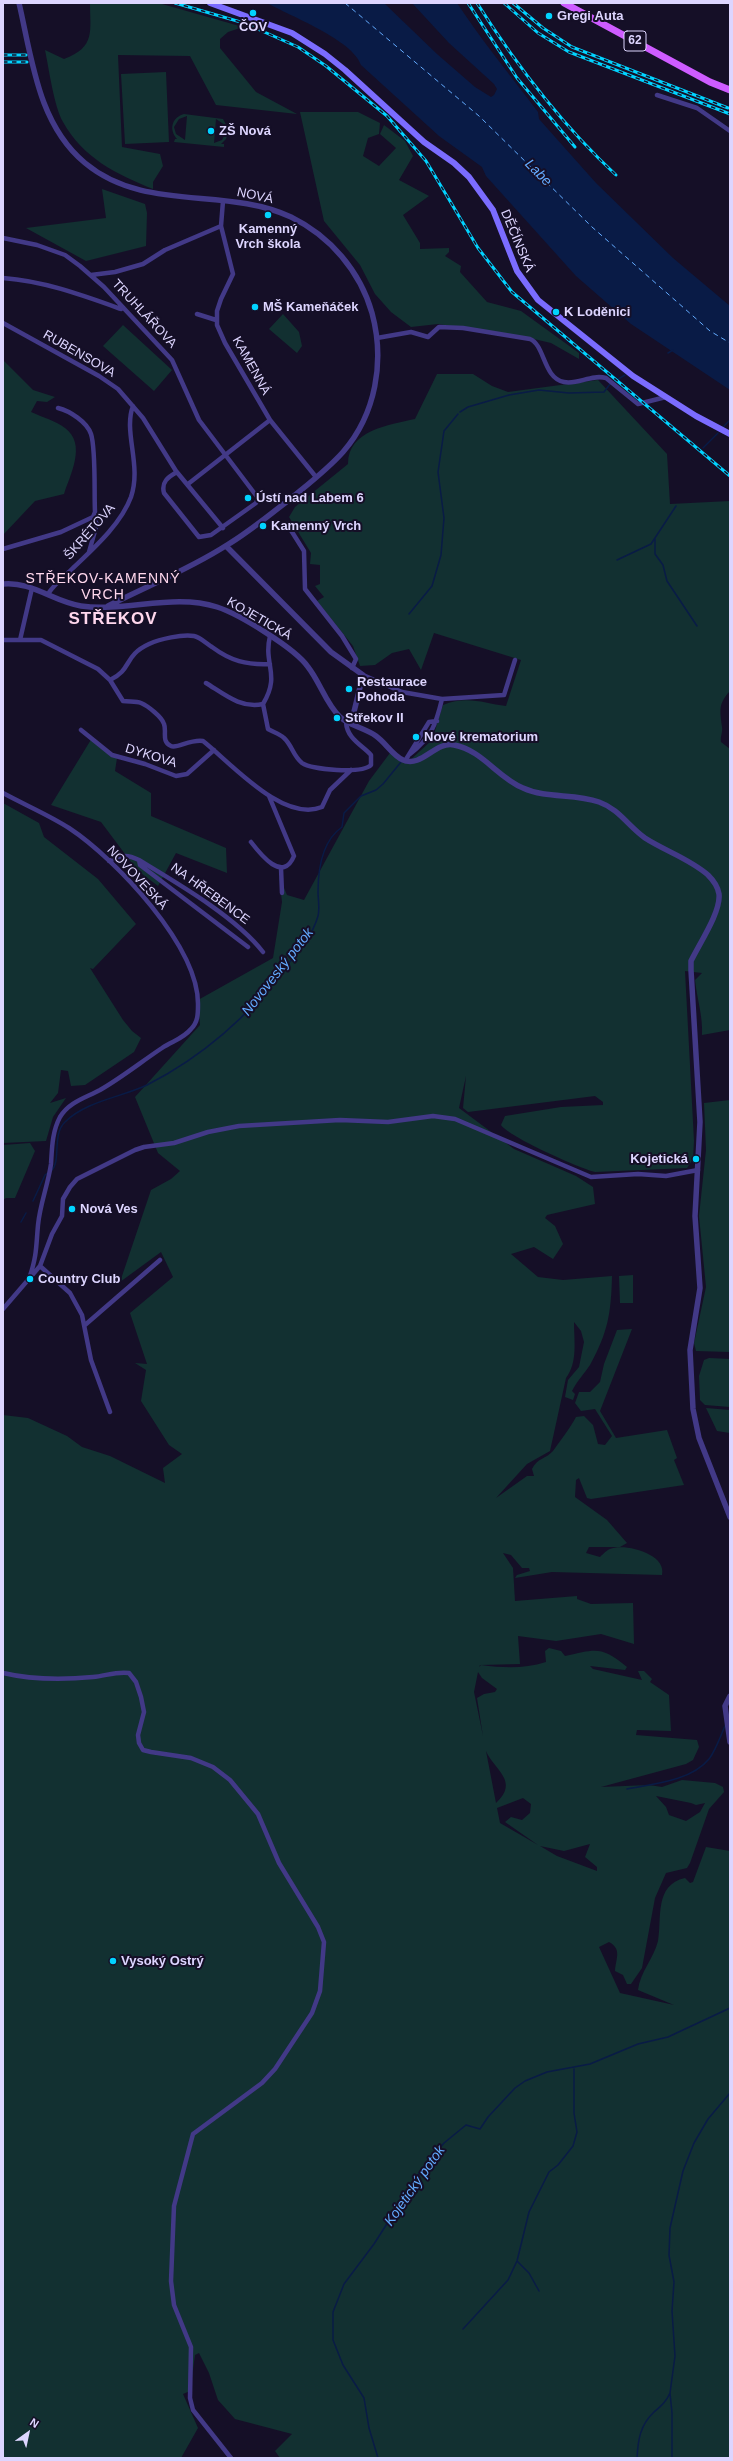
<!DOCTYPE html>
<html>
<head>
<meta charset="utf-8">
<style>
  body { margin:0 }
  #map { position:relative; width:733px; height:2461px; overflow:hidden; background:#150f27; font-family:Arial,sans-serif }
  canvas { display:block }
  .frame { position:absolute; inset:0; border:4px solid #ddd5ff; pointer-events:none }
  .north { position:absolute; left:8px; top:2413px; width:40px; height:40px; -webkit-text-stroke:3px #150f27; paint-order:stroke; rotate:33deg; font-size:11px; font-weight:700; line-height:16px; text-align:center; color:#ddd5ff }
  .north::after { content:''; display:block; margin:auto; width:14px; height:18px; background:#ddd5ff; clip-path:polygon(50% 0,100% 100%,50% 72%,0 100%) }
</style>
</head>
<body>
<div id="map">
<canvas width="733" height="2461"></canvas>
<div class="frame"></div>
<div class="north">N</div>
</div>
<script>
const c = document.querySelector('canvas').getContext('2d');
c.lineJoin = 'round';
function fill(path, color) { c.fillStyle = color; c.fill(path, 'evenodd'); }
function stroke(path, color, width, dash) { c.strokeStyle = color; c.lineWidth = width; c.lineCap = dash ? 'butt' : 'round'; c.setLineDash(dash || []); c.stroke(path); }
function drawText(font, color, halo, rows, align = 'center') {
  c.font = font + ' Arial,sans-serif'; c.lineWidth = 4; c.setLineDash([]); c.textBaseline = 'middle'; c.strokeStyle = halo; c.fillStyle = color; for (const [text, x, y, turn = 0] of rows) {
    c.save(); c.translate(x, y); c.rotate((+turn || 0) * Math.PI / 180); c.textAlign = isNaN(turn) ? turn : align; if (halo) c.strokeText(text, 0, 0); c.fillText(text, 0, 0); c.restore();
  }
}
fill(new Path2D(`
  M90,3L162,4L243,27L228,32L220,39V48L256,92L297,114L216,105L190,56L118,55L122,147L160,154L163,166L153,182V189C116,174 83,158 63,122C54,106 49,69 45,50L64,59C96,47 90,31 90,3Z
  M166,72L169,142L125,144L121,74Z
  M300,112H358L380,123L379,134L368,138L363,156L379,166L396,148L380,134L384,125L405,141L413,156L399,180L429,196L403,215L420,243V249L449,248V252L445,256L461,266L460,272L487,302L521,311L579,353V359L551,343L534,339L438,324L411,327L391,312L375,294L360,265L324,221Z
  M184,114L223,119L229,130L226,139L221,144H224V147L174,142L175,139H177C169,130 171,118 184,114ZM187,116L185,140L176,134L174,127L179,119ZM216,119L225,125L226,132L222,140L214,143Z
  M102,189L145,204L147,213L146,246L86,261L26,228L106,218Z
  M283,314L299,332L302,346L297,353L269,329Z
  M123,325L172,370L154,391L103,346Z
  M3,360L33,390L55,397L47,402L37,401L31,412C42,417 56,421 65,428C87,444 70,475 64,494L35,501L3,535Z
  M437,374H473L492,386L508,392L598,380L667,454L670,504L730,501V691C718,704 720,710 722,727C723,732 720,736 721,742L730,749V1030L702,1035C703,1016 697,999 695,980L702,973L685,971L694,1141L693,1159L687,1168L595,1172C579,1168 509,1137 501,1125L505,1116L561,1107L603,1105V1102L595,1096L468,1112L463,1108L466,1076L459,1108L514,1149L576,1176L593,1187L595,1204L547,1215L545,1218L555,1226L563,1244L553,1259L534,1247L511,1254L538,1277L563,1280L612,1276C611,1314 608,1332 590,1365C584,1374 577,1381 572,1391L575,1394L573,1400L565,1397L568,1380L579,1367L584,1342L581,1331L574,1322C574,1341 578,1362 566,1378L550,1451L527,1464L496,1498L527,1476H534L532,1469C537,1458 546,1459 553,1451C561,1440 570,1428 576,1417L584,1416L593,1425L598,1444L605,1445L612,1436L595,1409L581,1411L575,1403L579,1392H590L600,1382L604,1364L617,1330L632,1329L600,1411L616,1438L667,1430L677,1458L674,1460L684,1485L591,1499L587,1498L579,1478L576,1480L575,1497L607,1520L627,1543L620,1547H589L586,1553L600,1557C603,1554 607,1550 610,1549C625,1543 667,1554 662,1575L552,1572L515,1578L517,1575L530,1571L529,1568H522L511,1555L503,1553L513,1568L515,1601L577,1596V1599L591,1604L633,1603L634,1644L601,1634L556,1641L518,1636L520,1664L480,1665L479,1667L481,1665C504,1668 524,1669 546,1662L545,1651L549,1648L561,1651L565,1656C597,1649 601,1646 627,1667L625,1670L590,1666L593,1669L642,1680L638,1671H644L652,1679L650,1682L669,1695L671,1731L637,1730L636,1735L697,1740L699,1747L693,1760L686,1764L601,1787L649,1785L662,1787L682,1780L715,1783L723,1787L724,1792L709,1809L690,1863L687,1868L666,1873L655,1898L642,1968L631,1984H627L623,1975L615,1971C616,1958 622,1949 609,1942L599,1947L620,1993L674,2005L638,1990C640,1972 654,1958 658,1941C662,1918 654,1885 685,1878L690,1883L693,1882L706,1847L730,1851V2458H280L275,2451L292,2434L235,2419L218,2400L209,2373L199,2353L195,2355L190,2391L183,2394L198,2428L181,2458H3V1415L28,1418L67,1436L82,1447L110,1456L165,1483L163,1468L182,1454L169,1445L141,1401L146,1370L135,1363L147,1364L130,1313L173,1277L161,1252L120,1282L151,1190L171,1179L180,1171L158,1153L135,1097L200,1025L198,1000L273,958L282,902L279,876L287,895L304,900L369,781L390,753L407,763L432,740L443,705C466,695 484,703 506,706L521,660L434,633L421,670L409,649L392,653L375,665L360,666L353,646L317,601L324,597L315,586L320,584V565L310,564L311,553L289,517L295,507L348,464C348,430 389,425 415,419ZM478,1672L482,1678L497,1689L495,1692L484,1694L477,1698L483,1736L474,1692ZM486,1751C494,1770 520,1781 496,1803ZM656,1796L691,1803L696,1805L705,1803L700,1812L686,1821L669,1815L666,1807ZM523,1798L531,1804L530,1813L522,1820L511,1817L505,1822L538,1845L500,1823L497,1808ZM590,1844L585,1857L597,1867V1871L557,1856L540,1846L564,1851Z
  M92,738L117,758L115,771L151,793V816L226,848L227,873L176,853L158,886L137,870L101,822L51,805Z
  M3,803L39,823L44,837L98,879L136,924L93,969L90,968L123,1020L132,1031L141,1038L134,1052L85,1085L71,1086L68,1071L61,1070L58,1093L50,1103L66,1098L53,1117L46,1141L3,1143Z
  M730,1100V1352L696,1351L694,1343L706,1287L699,1216L706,1150L704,1103Z
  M30,1143L35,1151L15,1198H6L3,1200V1145Z
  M633,1275V1303H620L619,1276Z
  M709,1358L730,1359V1407L705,1405L700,1400L699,1376L704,1360Z
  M706,1408L730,1410V1433L717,1431Z`), '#123031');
fill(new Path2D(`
  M267,3H384L437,54L475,87L491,97L494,95L497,89L494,84L449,43L412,3H457C482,41 511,76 538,112L539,119L596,183L673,258L730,306V390L631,324L576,276L486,176L482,167L439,136L361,65C353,40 290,16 267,3Z`), '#091b46');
stroke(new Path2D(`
  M668,353L673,350
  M615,381L625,375
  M460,412L468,407L509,395L539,390L569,393L604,392L610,384
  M723,427L730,420
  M703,448L718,433
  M655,539V554L663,565L667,581L697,626
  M617,560L651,544L676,506
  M409,614L432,586L441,555L444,518L438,472L444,431L458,414
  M52,1170C61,1161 52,1134 65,1122C86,1101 122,1097 147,1085C204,1056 250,1015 288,964C300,950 313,934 318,916C320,909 318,899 318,892C318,869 322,841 342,827L344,813L361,796L376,790L383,784L401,762
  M33,1201L45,1175L49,1172
  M21,1222L26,1213
  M627,1789C653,1784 691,1781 709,1759C716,1750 720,1737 725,1726
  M517,2261L529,2273L539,2291
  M463,2329L508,2280L517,2261L529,2212L549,2172L558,2165L573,2146L577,2132L574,2113V2069
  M378,2458L369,2428L364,2398L343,2365L333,2340V2312L344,2284L374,2244L422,2169L444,2143L466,2125L480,2129L488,2117L515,2088L525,2081L547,2072L590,2064L638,2044L668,2037L730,2008
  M637,2458C638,2440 640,2425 654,2412C661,2406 666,2402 670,2393
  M672,2458V2413L670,2393L675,2356L672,2311L674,2282L669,2255L670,2228L683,2171L694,2143L708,2119L730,2093`), '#091b46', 1.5);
stroke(new Path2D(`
  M345,3L479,116L592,227L710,331L730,343`), '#63abff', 1, [5, 4]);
stroke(new Path2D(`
  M657,95L697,108L730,131
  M223,201L221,226L233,274L221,299L217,311V325L225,343L270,420L316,477
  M3,238L37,245L65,255L80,266L104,287L172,360L199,420L258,498L256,503L211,535L199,537L164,493C161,482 168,477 177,472
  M91,275L115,272L143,264L165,250L221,226
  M3,278C44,281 82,295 121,309
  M197,314L216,320
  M3,323L99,376L118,389L143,418L176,471L223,528
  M377,338L411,332L428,337L439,327L463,328L530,339C545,345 543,378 564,382C578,385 591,374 606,378L638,404L666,397
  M58,408C70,411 87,422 91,434C96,449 94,494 95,512L93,517
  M188,484L270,420
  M287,524L304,551L305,589L342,636L356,659L352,668
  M3,549L61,532L93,517L97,524L89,552
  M48,594C54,584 65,576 73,568C94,548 121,524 131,497C142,465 123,432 133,406
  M3,640H41L98,669L110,680L123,701C129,702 136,701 141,703C148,706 162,717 164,724C167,731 161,742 171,746C177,749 190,739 203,741C231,763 283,823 322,807L330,790L351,770
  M20,640L32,588
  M363,675L402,692L442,699L504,695L515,660
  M110,680C133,669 123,656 149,644C160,639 182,634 194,636C200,637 207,644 212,647C231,661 246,665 270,664
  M206,683C224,694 241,709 263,704
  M263,704L268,729C273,732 280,734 284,738C292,745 293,756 302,763C312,770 362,774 371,765V755C362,745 347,739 346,722
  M263,704C281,674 263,665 270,636
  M81,730L112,755L145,764L176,776L187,774L214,750
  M410,754C432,737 436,724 442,699
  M405,761L429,722L437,721
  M3,793C25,805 49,815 69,828C116,859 199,947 198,1005C198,1014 198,1022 191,1029C183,1039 172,1041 162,1048C141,1062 121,1078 100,1090C85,1098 69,1102 60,1117C52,1132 52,1148 51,1164C48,1185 40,1204 38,1225C36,1247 37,1254 30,1276
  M251,842C261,855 283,883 294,856L269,796
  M139,860C177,883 236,917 263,952
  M109,861C121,855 127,854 139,860L140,865L248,947
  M281,868L282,893
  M40,1266L70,1293L82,1315L91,1360L110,1412
  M3,1309L40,1266L52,1234L62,1216L63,1199L70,1187L77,1179L135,1150L144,1147L174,1143L208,1132L239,1126L340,1120L388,1122L433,1116L455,1119L591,1177L638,1174L666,1176L698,1170
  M85,1325L160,1260
  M3,1673C33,1680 62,1680 93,1677C105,1676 117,1671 129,1673L136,1682L141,1697L144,1712L138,1735L139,1743L143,1750L151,1752L191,1758L213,1767L230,1780L258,1814L279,1863L318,1927L324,1942L320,1991L312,2013L275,2069L262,2083L193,2134L174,2206L171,2281L174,2305L191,2347L190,2398L193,2410L231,2458`), '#423987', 4.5);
stroke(new Path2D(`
  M19,3C32,59 38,124 85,163C145,213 225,186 291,217C330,236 360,271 372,313C385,361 376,414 343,452C327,470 307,485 289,500C269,515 249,532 227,545C190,569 147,586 108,606
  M226,546L331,652L363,675L351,724
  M3,584C31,581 54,602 81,606C126,612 174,593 217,607C239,614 296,649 308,667C320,682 326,704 340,717C350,726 365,728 376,736C386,743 392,755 403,760C422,768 435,741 454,745C482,750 498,778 523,788C547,799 574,793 599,802C619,809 628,826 645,838C665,851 690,859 708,875C713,880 718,887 719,894C721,912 699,944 691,961V970L700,1122L695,1216L700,1288L690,1350L693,1409L699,1438L730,1517
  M730,1696L725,1706L730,1742`), '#423987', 5.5);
stroke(new Path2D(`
  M210,3L292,33L325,54L345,70L424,142L454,163L469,177L493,210L517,271L538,300L633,376L696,416L730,434`), '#7b6cff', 6);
stroke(new Path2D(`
  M564,3L710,82L730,90`), '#ce5cff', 7);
const rail = new Path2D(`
  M175,3L244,23L298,47L326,66L387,116L426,161L478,248L512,292L730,476
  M468,3L517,78L575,147
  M477,3C517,66 561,124 616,175
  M504,3L538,33L569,52L730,114
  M513,3L543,28L572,47L728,108
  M3,55H26
  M3,62H27`);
stroke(rail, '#01d3ff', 3);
stroke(rail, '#150f27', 1.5, [4.5]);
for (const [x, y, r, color] of [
  [253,13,4,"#01d3ff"],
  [549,16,4,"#01d3ff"],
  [211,131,4,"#01d3ff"],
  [268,215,4,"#01d3ff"],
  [255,307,4,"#01d3ff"],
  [556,312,4,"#01d3ff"],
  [248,498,4,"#01d3ff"],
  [263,526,4,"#01d3ff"],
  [349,689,4,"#01d3ff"],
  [337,718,4,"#01d3ff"],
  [416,737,4,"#01d3ff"],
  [696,1159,4,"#01d3ff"],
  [72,1209,4,"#01d3ff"],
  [30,1279,4,"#01d3ff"],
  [113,1961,4,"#01d3ff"]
]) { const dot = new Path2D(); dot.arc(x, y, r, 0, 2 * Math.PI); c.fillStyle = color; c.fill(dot); stroke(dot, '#150f27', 1.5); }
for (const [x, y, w] of [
  [635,41,22]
]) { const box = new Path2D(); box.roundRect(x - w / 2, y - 10, w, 20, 3); c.fillStyle = '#150f27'; c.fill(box); stroke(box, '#ddd5ff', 1); }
drawText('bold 12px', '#ddd5ff', null, [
  ["62",635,41]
]);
drawText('bold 13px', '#ddd5ff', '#150f27', [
  ["Gregi Auta",557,16],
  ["ČOV",253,27,"center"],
  ["ZŠ Nová",219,131],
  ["Kamenný",268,229,"center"],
  ["Vrch škola",268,244,"center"],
  ["MŠ Kameňáček",263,307],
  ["K Loděnici",564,312],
  ["Ústí nad Labem 6",256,498],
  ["Kamenný Vrch",271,526],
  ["Restaurace",357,682],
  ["Pohoda",357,697],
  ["Střekov II",345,718],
  ["Nové krematorium",424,737],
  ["Kojetická",688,1159,"right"],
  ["Nová Ves",80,1209],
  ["Country Club",38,1279],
  ["Vysoký Ostrý",121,1961]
], 'left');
drawText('13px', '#ddd5ff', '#150f27', [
  ["NOVÁ",255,196,12],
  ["DĚČÍNSKÁ",517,241,67],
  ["TRUHLÁŘOVA",144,314,47],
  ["RUBENSOVA",79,354,30],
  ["KAMENNÁ",251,366,61],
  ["ŠKRÉTOVA",90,532,-49],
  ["KOJETICKÁ",259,619,30],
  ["DYKOVA",151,756,17],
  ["NOVOVESKÁ",137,878,47],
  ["NA HŘEBENCE",210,894,36]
]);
drawText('italic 14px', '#63abff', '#150f27', [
  ["Labe",538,173,45],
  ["Novoveský potok",278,972,-52],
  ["Kojetický potok",415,2186,-55]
]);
c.letterSpacing = '1px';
drawText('14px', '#ffd7ed', '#150f27', [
  ["STŘEKOV-KAMENNÝ",103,579],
  ["VRCH",103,595]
]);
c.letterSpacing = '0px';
c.letterSpacing = '1px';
drawText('bold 17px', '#ffd7ed', '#150f27', [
  ["STŘEKOV",113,619]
]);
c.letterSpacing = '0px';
</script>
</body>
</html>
